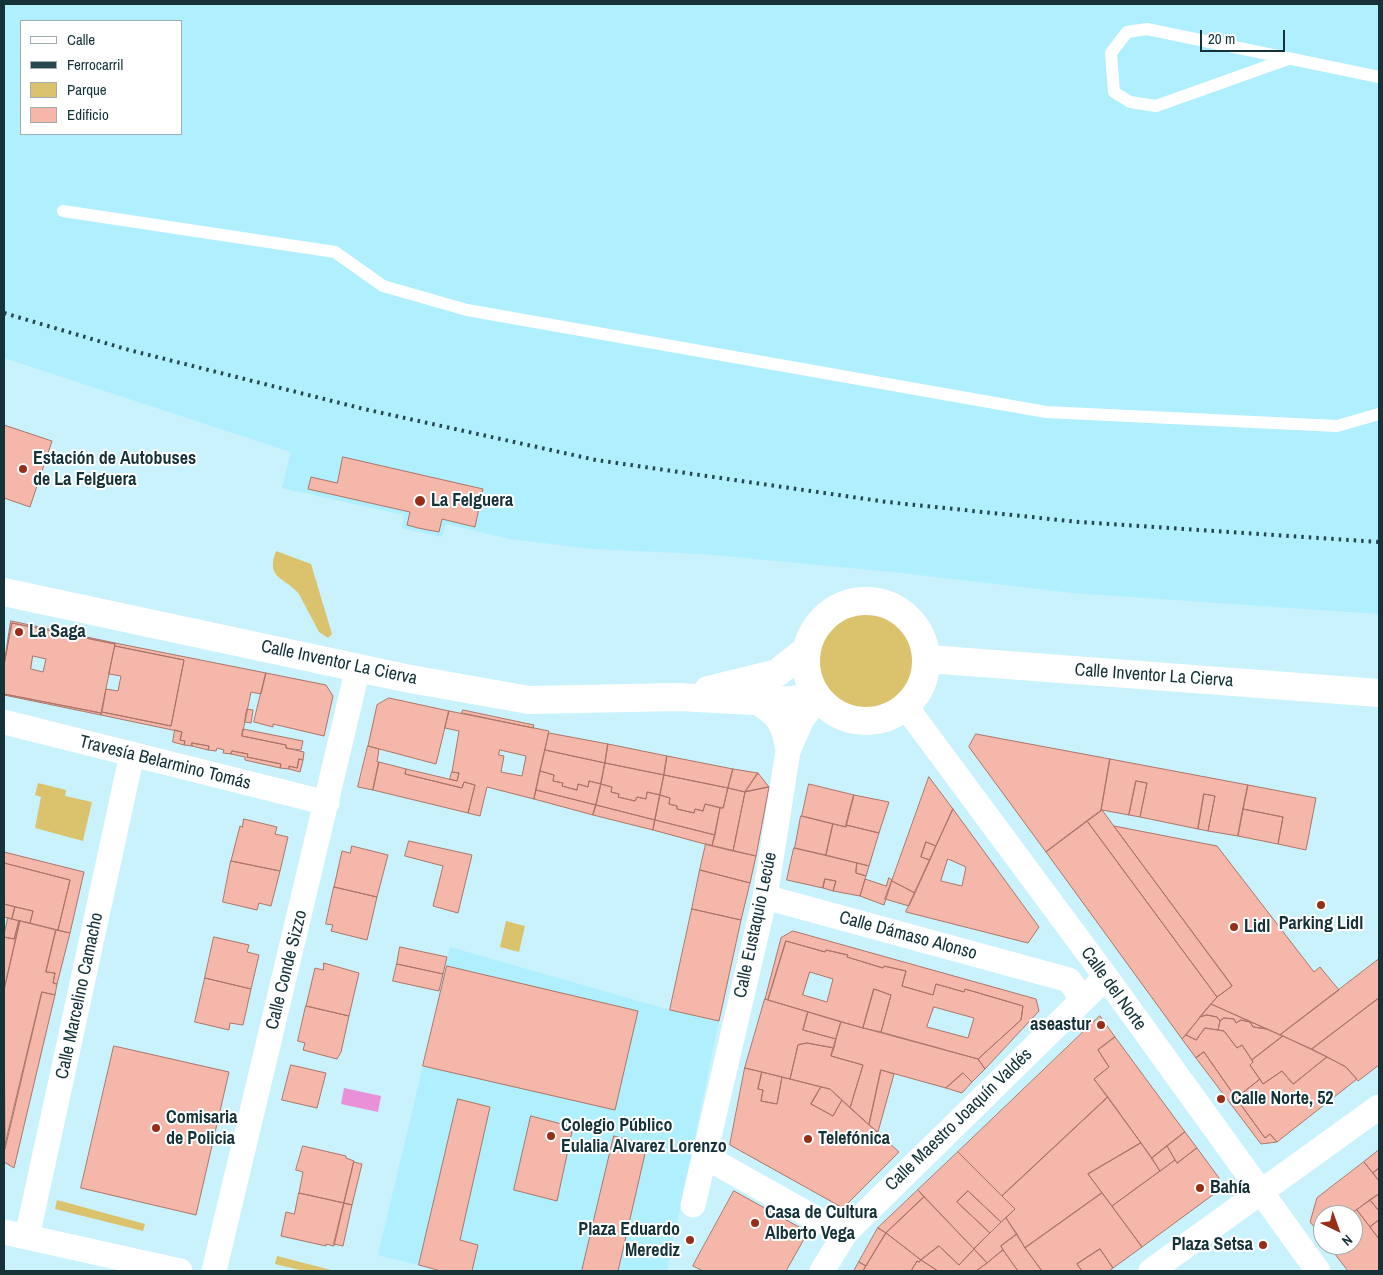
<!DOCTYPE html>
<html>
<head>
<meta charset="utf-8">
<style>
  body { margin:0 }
  #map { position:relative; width:1383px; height:1275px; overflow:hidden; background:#c9f2fc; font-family:"Archivo Narrow",sans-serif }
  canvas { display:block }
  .frame { position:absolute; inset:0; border:5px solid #143238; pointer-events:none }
  .legend { position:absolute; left:20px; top:20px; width:162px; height:115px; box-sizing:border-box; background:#fff; border:1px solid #a1adaf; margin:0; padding:6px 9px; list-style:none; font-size:15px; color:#143238 }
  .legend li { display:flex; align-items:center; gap:10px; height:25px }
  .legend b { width:25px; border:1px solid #a1adaf }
  .north { position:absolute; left:1313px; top:1205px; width:50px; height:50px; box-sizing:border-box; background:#fff; border:1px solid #a1adaf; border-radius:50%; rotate:138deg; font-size:14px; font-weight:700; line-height:20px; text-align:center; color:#143238 }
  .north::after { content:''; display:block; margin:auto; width:18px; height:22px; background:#972f18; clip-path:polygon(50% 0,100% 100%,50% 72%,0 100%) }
  .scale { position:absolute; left:1200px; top:30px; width:85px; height:22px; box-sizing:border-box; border:2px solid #143238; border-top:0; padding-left:6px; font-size:15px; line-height:18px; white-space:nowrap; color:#143238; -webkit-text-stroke:4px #fff; paint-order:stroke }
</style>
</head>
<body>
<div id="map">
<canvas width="1383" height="1275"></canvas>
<div class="frame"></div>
<ul class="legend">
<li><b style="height:6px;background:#fff"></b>Calle</li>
<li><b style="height:6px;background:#27464d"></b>Ferrocarril</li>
<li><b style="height:14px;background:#dbc26d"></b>Parque</li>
<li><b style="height:14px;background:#f4b7a9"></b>Edificio</li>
</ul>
<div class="north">N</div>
<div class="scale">20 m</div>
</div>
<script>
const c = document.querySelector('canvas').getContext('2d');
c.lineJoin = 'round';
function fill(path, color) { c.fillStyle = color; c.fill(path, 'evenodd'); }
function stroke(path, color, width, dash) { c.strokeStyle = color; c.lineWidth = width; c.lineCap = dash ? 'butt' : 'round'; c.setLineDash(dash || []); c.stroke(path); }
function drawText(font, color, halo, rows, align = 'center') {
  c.font = font + ' "Archivo Narrow",sans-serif'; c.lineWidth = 4; c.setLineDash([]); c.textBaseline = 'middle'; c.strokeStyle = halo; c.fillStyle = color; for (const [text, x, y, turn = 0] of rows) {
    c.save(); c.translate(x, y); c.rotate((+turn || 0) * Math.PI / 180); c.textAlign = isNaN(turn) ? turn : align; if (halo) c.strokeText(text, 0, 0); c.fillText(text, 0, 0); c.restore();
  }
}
fill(new Path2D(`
  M4,4H1379V614L1073,593L893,572L703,554L593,549L510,539L446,524L442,537L402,528L404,515L282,488L291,452L4,358ZM21,21H181V134H21Z
  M450,947L670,1010L719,1021L667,1271H441L378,1255L423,1066Z`), '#afeffe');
fill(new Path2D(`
  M276,551L311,564L332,634L328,638L319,632L299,594C285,577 265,579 276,551Z
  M806 661a60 60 0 1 1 120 0a60 60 0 1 1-120 0Z
  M38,783L66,790L65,796L92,802L83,841L35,828L41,797L35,795Z
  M506,921L525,926L519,952L500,947Z
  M57,1200L145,1224L143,1231L55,1209Z
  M277,1256L335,1271H304L275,1264Z`), '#dbc26d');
fill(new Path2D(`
  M344,1088L381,1096L378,1112L341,1104Z`), '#ea90d9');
const building = new Path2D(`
  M4,425L52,441L30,507L4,498Z
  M343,457L483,489L475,527L442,519L439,532L418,528L407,525L410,512L308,489L311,477L337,483Z
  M11,621L115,643V644L12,623L4,665Z
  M12,623L115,644L101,713L4,694V665ZM33,656L46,659L43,672L31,669Z
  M115,643L266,673L261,694L251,692L242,736L286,745V748L304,752L303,760L299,759L297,768L289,766V769L280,768L281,764L247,757L248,754L232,751L231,754L223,753L224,750L217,748L216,751L208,750L209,746L192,743V746L184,745L185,741L180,740L182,732L101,715L102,712L171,726L184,660L115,646Z
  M115,646L184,660L171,726L102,712L106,689L118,691L121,676L109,674Z
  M266,673L326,685L333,696L324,736L273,724V727L254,722Z
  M4,694L101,713V715L4,695Z
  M389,698L449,711L436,764L368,746L377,705Z
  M247,709L253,710L251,723L245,722Z
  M463,710L534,725L533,728L462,713Z
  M449,711L549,731L534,799L487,787L480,816L468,813L475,785L464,782L462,788L405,774L406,769L457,781L459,773L452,772L459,731L445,728ZM500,750L526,756L522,776L501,772L504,756L499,755Z
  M243,729L303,741L301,750L286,748V745L242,736Z
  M175,730L182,732L180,740L185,741L184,745L173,742Z
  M549,733L608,744L605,763L545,750Z
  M976,734L1110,759L1101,811L1046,852L969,747Z
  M192,743L209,746L208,750L192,746Z
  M608,744L667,756L664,775L605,763Z
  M368,746L379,749L377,762H379L373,790L358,787Z
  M545,750L605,763L601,784L589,781L588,787L578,784L577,790L562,786L563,783L553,781L554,775L540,771Z
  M232,751L248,754L247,757L281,764L280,768L245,760V757L231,754Z
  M667,756L733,769L728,788L664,775Z
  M299,759L303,760L300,772L289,769V766L297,768Z
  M1110,759L1248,785L1238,836L1208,831L1215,796L1204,794L1198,829L1140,817L1147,783L1136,781L1129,815L1102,810L1101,811Z
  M379,762L406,769L405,774L462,788L464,782L475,785L468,813L373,790Z
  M605,763L664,775L660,795L647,792L646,799L637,797L635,801L618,797L619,794L611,792L612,787L601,784Z
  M733,769L758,773L745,792L728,788Z
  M540,771L554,775L553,781L563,783L562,786L577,790L578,784L588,787L589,781L601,784L596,805L536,790Z
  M452,772L459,773L457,781L450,779Z
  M758,773L769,787L745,792Z
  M664,775L728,788L723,808L705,804L703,811L695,809L694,813L677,809V806L669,804L670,798L660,795Z
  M929,777L953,809L936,846L926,842L921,857L930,860L915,893L892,881Z
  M1136,781L1147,783L1140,817L1129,815Z
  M601,784L612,787L611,792L619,794L618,797L635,801L637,797L646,799L647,792L660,795L655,820L596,805Z
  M809,784L854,795L846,827L802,816Z
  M1248,785L1316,798L1306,850L1278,844L1283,817L1243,809Z
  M769,787L756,856L733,851L745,792Z
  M728,788L745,792L733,851L712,846L720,808H723Z
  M536,790L596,805L593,815L534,799Z
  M1204,794L1215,796L1208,831L1198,829Z
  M660,795L670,798L669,804L677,806V809L694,813L695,809L703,811L705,804L720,808L715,835L655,820Z
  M854,795L889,802L879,833L846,825Z
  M596,805L655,820L653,830L593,815Z
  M953,809L1039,927L1028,943L906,912ZM948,859L966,867L962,886L941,881Z
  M1243,809L1283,817L1278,844L1238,836Z
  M1102,810L1232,986L1217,997L1087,821Z
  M801,816L833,824L826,855L795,848Z
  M244,819L277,827L275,834L288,837L280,871L231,861L240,826L242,827Z
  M655,820L715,835L712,846L653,830Z
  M1087,821L1217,997L1182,1039L1046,852Z
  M833,824L846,827V825L879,833L869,866L826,855Z
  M1114,826L1217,846L1314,972L1320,967L1339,990L1280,1035L1211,1004L1217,997L1232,986Z
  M409,841L472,855L458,913L433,906L443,866L405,856Z
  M926,842L936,846L930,860L921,857Z
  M706,844L756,856L750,883L700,870Z
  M352,846L388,855L377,897L334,887L342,851L350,853Z
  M794,848L857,863L856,873L866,876L860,896L833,891L836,881L825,879L823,888L787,880Z
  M4,852L84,872L70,933L58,930L70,880L4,863Z
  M231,861L280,871L271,906L259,903L257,910L223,902Z
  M4,863L70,880L58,930L30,923L33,911L4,904Z
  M857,863L869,866L866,876L856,873Z
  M700,870L750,883L741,920L692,909Z
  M889,878L892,880L884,905L860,896L865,879L886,886Z
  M825,879L836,881L833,891L823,888Z
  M892,881L915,893L909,906L885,899Z
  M334,887L377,897L367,940L331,931L333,925L326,924Z
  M4,904L15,907L12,919L4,917Z
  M15,907L33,911L30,923L12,919Z
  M692,909L741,920L719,1021L670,1010Z
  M8,918L19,921L14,939L4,937Z
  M19,921H20L4,990V937L14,939Z
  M20,921L56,930L46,972L55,973L53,983L57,984L55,995L42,992L5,1149L4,990Z
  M56,930L70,933L57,984L53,983L55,973L46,972Z
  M793,931L1036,999L1039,1011L985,1069L978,1059L1021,1020L1023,1006L965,989L964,992L936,984L933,995L902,986L906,971L884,966L883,968L847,957L848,955L826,950L825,952L786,941L768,1000L765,999L781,938Z
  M214,937L249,945L247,952L259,955L251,989L205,978Z
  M786,941L825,952L826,950L848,955L847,957L883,968L884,966L906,971L902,986L933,995L936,984L964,992L965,989L1023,1006L1021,1020L978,1059L881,1032L891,995L874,989L863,1028L768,1000ZM810,972L833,979L827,1002L803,995ZM934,1007L974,1018L968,1038L927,1027Z
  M400,947L447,957L443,974L397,964Z
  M1379,959V998L1312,1049L1280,1035Z
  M324,963L359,973L349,1016L306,1006L315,968L323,970Z
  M397,964L443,974L439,991L393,981Z
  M447,966L638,1011L615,1110L423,1066Z
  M205,978L251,989L243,1025L230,1023L229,1030L195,1022Z
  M874,989L891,995L881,1032L863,1028Z
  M42,992L55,995L14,1168L4,1162V1149Z
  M1379,998V1065L1358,1081L1346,1067L1312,1049Z
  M765,999L808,1012L803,1030L836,1039L834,1048L807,1043L798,1045L790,1079L745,1068Z
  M1211,1004L1267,1029L1253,1027L1250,1022L1241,1020L1236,1023L1234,1019L1224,1018L1220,1021L1217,1017L1207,1015L1200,1017Z
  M306,1006L349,1016L341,1052L337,1059L303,1050L305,1043L298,1041Z
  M808,1012L841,1022L836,1039L803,1030Z
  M1207,1015L1217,1017L1220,1021L1218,1030L1205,1028L1196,1040L1186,1035L1200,1017Z
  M1100,1016L1115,1037L1098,1050L1109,1067L1094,1079L1108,1097L1002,1196L958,1152Z
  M1224,1018L1234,1019L1236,1023L1241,1020L1250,1022L1253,1027L1267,1029L1283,1036L1252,1060L1242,1045L1237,1048L1224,1031L1218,1030L1220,1021Z
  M841,1022L978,1059L985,1069L972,1082L963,1073L946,1088L881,1070L869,1125L850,1108L863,1065L831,1056Z
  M1205,1028L1224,1031L1237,1048L1242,1045L1253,1062L1250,1065L1260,1079L1236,1098L1204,1052L1196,1058L1182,1039L1186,1035L1196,1040Z
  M1283,1036L1327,1057L1293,1084L1282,1071L1263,1084L1250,1065L1253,1062L1252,1060Z
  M1115,1037L1185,1132L1152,1158L1094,1079L1109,1067L1098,1050Z
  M807,1043L834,1048L831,1056L863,1065L850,1108L830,1089L790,1079L798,1045Z
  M114,1046L229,1072L196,1215L81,1188Z
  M1204,1052L1236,1098L1230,1103L1196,1058Z
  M1327,1057L1346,1067L1357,1079L1277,1142L1270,1134L1265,1138L1236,1098L1260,1079L1263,1084L1282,1071L1293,1084Z
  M291,1065L326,1073L317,1108L282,1100Z
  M745,1068L762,1072L758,1089L763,1090L761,1101L777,1104L782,1077L821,1087L811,1104L833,1116L842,1100L899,1152L843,1208L730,1145Z
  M881,1070L894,1074L878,1132L869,1125Z
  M762,1072L782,1077L777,1104L761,1101L763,1090L758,1089Z
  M963,1073L972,1082L962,1093L946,1088Z
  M821,1087L830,1089L842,1100L833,1116L811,1104Z
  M1108,1097L1141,1143L1088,1174L1102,1193L1025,1248L1006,1218L1015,1209L1002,1196Z
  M1236,1098L1265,1138L1270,1134L1277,1142L1261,1144L1230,1103Z
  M458,1099L490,1107L460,1240L478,1245L472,1271H441L419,1265Z
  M531,1116L573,1127L557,1201L514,1190Z
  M1185,1132L1197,1148L1177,1163L1167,1146Z
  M614,1136L647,1145L618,1271H582Z
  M1141,1143L1160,1171L1112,1206L1088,1174Z
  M303,1146L346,1156V1158L354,1161L344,1203L299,1193L303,1172L296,1170Z
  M1167,1146L1175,1160L1160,1171L1152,1158Z
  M1197,1148L1219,1178L1214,1194L1142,1247L1112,1206L1175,1160L1177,1163Z
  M1379,1150V1168L1373,1173L1364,1162Z
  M958,1152L1015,1209L1001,1222L968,1191L957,1202L990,1233L974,1249L918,1190Z
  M354,1162L362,1164L352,1205L344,1203Z
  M1364,1162L1379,1181V1194L1349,1215H1323V1233L1321,1235L1310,1222L1317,1198Z
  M1379,1168V1181L1373,1173Z
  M918,1190L924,1197L886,1233L878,1228Z
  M734,1191L808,1232L786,1271H703L693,1266Z
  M968,1191L1001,1222L990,1233L957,1202Z
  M299,1193L344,1203L334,1246L326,1244V1246L281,1236L286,1212L294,1214Z
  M1102,1193L1142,1247L1113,1268L1100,1249L1077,1264L1082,1271H1042L1025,1248Z
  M1379,1194V1211L1370,1200Z
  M924,1197L974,1249L959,1265L939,1246L921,1260L886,1233Z
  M1370,1200L1379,1211V1220L1370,1227L1357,1210Z
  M344,1203L352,1205L343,1246L334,1244Z
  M1357,1210L1379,1239V1271H1348L1328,1245H1353V1215H1349Z
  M1006,1218L1017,1234L1001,1246L1003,1250L987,1263L974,1249Z
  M1379,1220V1239L1370,1227Z
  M878,1228L886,1233L866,1266L859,1262Z
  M886,1233L921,1260L919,1262L917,1261L911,1271H863Z
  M1017,1234L1025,1248L1042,1271H1018L1003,1250L1001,1246Z
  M939,1246L959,1265L974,1249L987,1263L976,1271H938L921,1260Z
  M1100,1249L1113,1268L1109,1271H1082L1077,1264Z
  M1003,1250L1018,1271H976L987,1263Z
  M921,1260L938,1271H911L917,1261L919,1262Z
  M859,1262L866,1266L863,1271H854Z`);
fill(building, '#f4b7a9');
stroke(building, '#ad7568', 1);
stroke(new Path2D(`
  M1288,59L1156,106L1130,102L1114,92L1111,53L1127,32L1147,29L1379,77
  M63,211L335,252L383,286L467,310L1046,412L1337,426L1379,414`), '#fff', 12);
stroke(new Path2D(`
  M755,701C779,715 784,724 788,751
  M906,707L1106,977L1318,1271
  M4,722L327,803
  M765,897L1069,980L1078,993L1079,1003
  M704,1156L820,1221L846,1232
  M693,1205L765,897L788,751L802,719L818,699
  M4,1232L180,1271
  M27,1237L132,754
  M214,1271L358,668
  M822,1271L846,1232L1106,977
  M1151,1271L1379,1107`), '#fff', 25);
stroke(new Path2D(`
  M4,592L405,678L529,700L678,697L755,701L794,700L815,694
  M806 661a60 60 0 1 1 120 0a60 60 0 1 1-120 0Z
  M928,659L1379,693
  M708,690L777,673L806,650`), '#fff', 28);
stroke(new Path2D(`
  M4,313L129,350L364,409L596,460L887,502L1079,522L1379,542`), '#27464d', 4, [2.5, 5]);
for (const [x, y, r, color] of [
  [23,469,5,"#972f18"],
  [420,501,6,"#972f18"],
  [19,632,5,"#972f18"],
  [1321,905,5,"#972f18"],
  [1234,927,5,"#972f18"],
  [1101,1025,5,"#972f18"],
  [1221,1099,5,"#972f18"],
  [156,1128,5,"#972f18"],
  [551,1136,5,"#972f18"],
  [808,1139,5,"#972f18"],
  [1200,1188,5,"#972f18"],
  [755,1223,5,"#972f18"],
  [690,1240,5,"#972f18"],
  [1263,1245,5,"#972f18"]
]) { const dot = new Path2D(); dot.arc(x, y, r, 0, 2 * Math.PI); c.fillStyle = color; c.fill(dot); stroke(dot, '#fff', 2); }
drawText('bold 18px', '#143238', '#fff', [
  ["Estación de Autobuses",33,459],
  ["de La Felguera",33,480],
  ["La Felguera",431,501],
  ["La Saga",29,632],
  ["Parking Lidl",1321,924,"center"],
  ["Lidl",1244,927],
  ["aseastur",1091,1025,"right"],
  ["Calle Norte, 52",1231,1099],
  ["Comisaria",166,1118],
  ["de Policia",166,1139],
  ["Colegio Público",561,1126],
  ["Eulalia Alvarez Lorenzo",561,1147],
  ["Telefónica",818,1139],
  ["Bahía",1210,1188],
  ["Casa de Cultura",765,1213],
  ["Alberto Vega",765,1234],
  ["Plaza Eduardo",680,1230,"right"],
  ["Merediz",680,1251,"right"],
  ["Plaza Setsa",1253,1245,"right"]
], 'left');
drawText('18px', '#143238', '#fff', [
  ["Calle Inventor La Cierva",339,663,12],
  ["Calle Inventor La Cierva",1154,676,4],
  ["Travesía Belarmino Tomás",165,763,14],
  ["Calle Eustaquio Lecúe",756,925,-78],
  ["Calle Dámaso Alonso",908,936,15],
  ["Calle Conde Sizzo",287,970,-76],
  ["Calle del Norte",1113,989,54],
  ["Calle Marcelino Camacho",80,996,-78],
  ["Calle Maestro Joaquín Valdés",959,1120,-44]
]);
</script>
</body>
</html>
